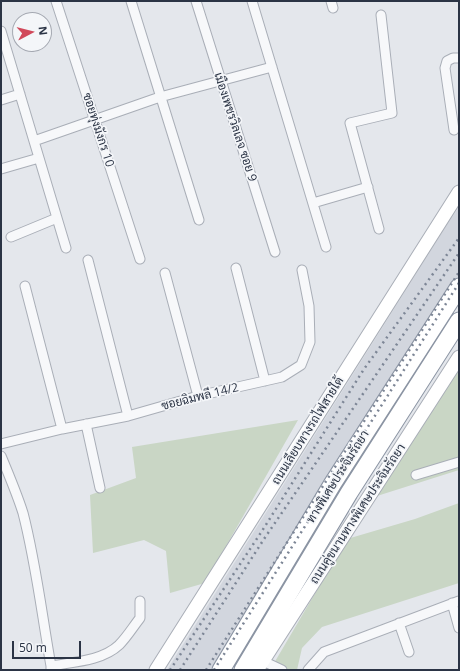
<!DOCTYPE html>
<html>
<head>
<meta charset="utf-8">
<style>
  body { margin:0 }
  #map { position:relative; width:460px; height:671px; overflow:hidden; background:#e4e7ec; font-family:"Open Sans",sans-serif }
  canvas { display:block }
  .frame { position:absolute; inset:0; border:2px solid #2b3445; pointer-events:none }
  .north { position:absolute; left:12px; top:12px; width:40px; height:40px; box-sizing:border-box; background:#f4f6f9; border:1px solid #a4a8b1; border-radius:50%; rotate:83deg; font-size:11px; font-weight:700; line-height:16px; text-align:center; color:#2b3445 }
  .north::after { content:''; display:block; margin:auto; width:14px; height:18px; background:#d1495b; clip-path:polygon(50% 0,100% 100%,50% 72%,0 100%) }
  .scale { position:absolute; left:12px; top:641px; width:69px; height:18px; box-sizing:border-box; border:2px solid #2b3445; border-top:0; padding-left:5px; font-size:12px; line-height:14px; white-space:nowrap; color:#2b3445; -webkit-text-stroke:3px #f4f6f9; paint-order:stroke }
</style>
</head>
<body>
<div id="map">
<canvas width="460" height="671"></canvas>
<div class="frame"></div>
<div class="north">N</div>
<div class="scale">50 m</div>
</div>
<script>
const c = document.querySelector('canvas').getContext('2d');
c.lineJoin = 'round';
function fill(path, color) { c.fillStyle = color; c.fill(path, 'evenodd'); }
function stroke(path, color, width, dash) { c.strokeStyle = color; c.lineWidth = width; c.lineCap = dash ? 'butt' : 'round'; c.setLineDash(dash || []); c.stroke(path); }
function drawText(font, color, halo, rows, align = 'center') {
  c.font = font + ' "Open Sans",Sarabun,sans-serif'; c.lineWidth = 3.5; c.setLineDash([]); c.textBaseline = 'middle'; c.strokeStyle = halo; c.fillStyle = color; for (const [text, x, y, turn = 0] of rows) {
    c.save(); c.translate(x, y); c.rotate((+turn || 0) * Math.PI / 180); c.textAlign = isNaN(turn) ? turn : align; if (halo) c.strokeText(text, 0, 0); c.fillText(text, 0, 0); c.restore();
  }
}
fill(new Path2D(`
  M459,207V302L227,670H167L448,223Z`), '#d2d6de');
fill(new Path2D(`
  M459,368V470L377,496Z
  M298,420L205,583L170,593L166,551L144,540L93,553L90,495L136,478L132,447Z
  M459,503V583L322,627L302,648L297,670H270L347,539L415,519Z`), '#c9d6c5');
const street = new Path2D(`
  M56,1L140,259
  M131,1L199,220
  M196,1L275,252
  M252,1L326,247
  M331,1L333,8
  M1,31L66,248
  M1,100L20,94
  M454,130L445,68L447,61L453,58H459
  M34,141L160,97L272,67
  M1,169L39,158
  M313,203L368,187
  M379,229L350,123L392,113L381,15
  M11,237L57,218
  M88,260L128,416
  M236,268L265,381
  M165,273L198,396
  M25,286L62,429
  M86,424L100,488
  M1,444L62,429L128,416L198,396L282,377L301,365L310,342L309,306L302,270
  M1,456C9,475 17,494 23,513C36,563 42,616 51,666V670
  M416,475L459,462
  M452,603L459,628
  M399,623L409,652
  M263,661L282,670
  M51,666C73,662 102,661 119,645C127,637 133,627 140,618V601
  M308,670L324,652L459,601`);
const secondary = new Path2D(`
  M156,670L459,192
  M257,670L459,357`);
const highway = new Path2D(`
  M221,670L333,483L459,287
  M243,670L349,493L459,321`);
stroke(street, '#a9aeb7', 11);
stroke(secondary, '#a9aeb7', 15);
stroke(highway, '#8b94a3', 19);
stroke(street, '#f7f8fa', 9);
stroke(secondary, '#fff', 13);
stroke(highway, '#fff', 17);
stroke(new Path2D(`
  M170,670L262,531L364,369L459,238
  M180,670L264,539L459,253
  M206,670L459,272
  M214,670L459,283`), '#7d8696', 2.5, [2, 4]);
drawText('12px', '#2b3445', '#f4f6f9', [
  ["เมืองเพชรวิลเลจ ซอย 9",235,127,72],
  ["ซอยทุ่งมังกร 10",98,130,72],
  ["ซอยฉิมพลี 14/2",200,397,-14],
  ["ถนนเลียบทางรถไฟสายใต้",308,431,-58],
  ["ทางพิเศษประจิมรัถยา",338,477,-58],
  ["ถนนคู่ขนานทางพิเศษประจิมรัถยา",358,514,-57]
]);
</script>
</body>
</html>
